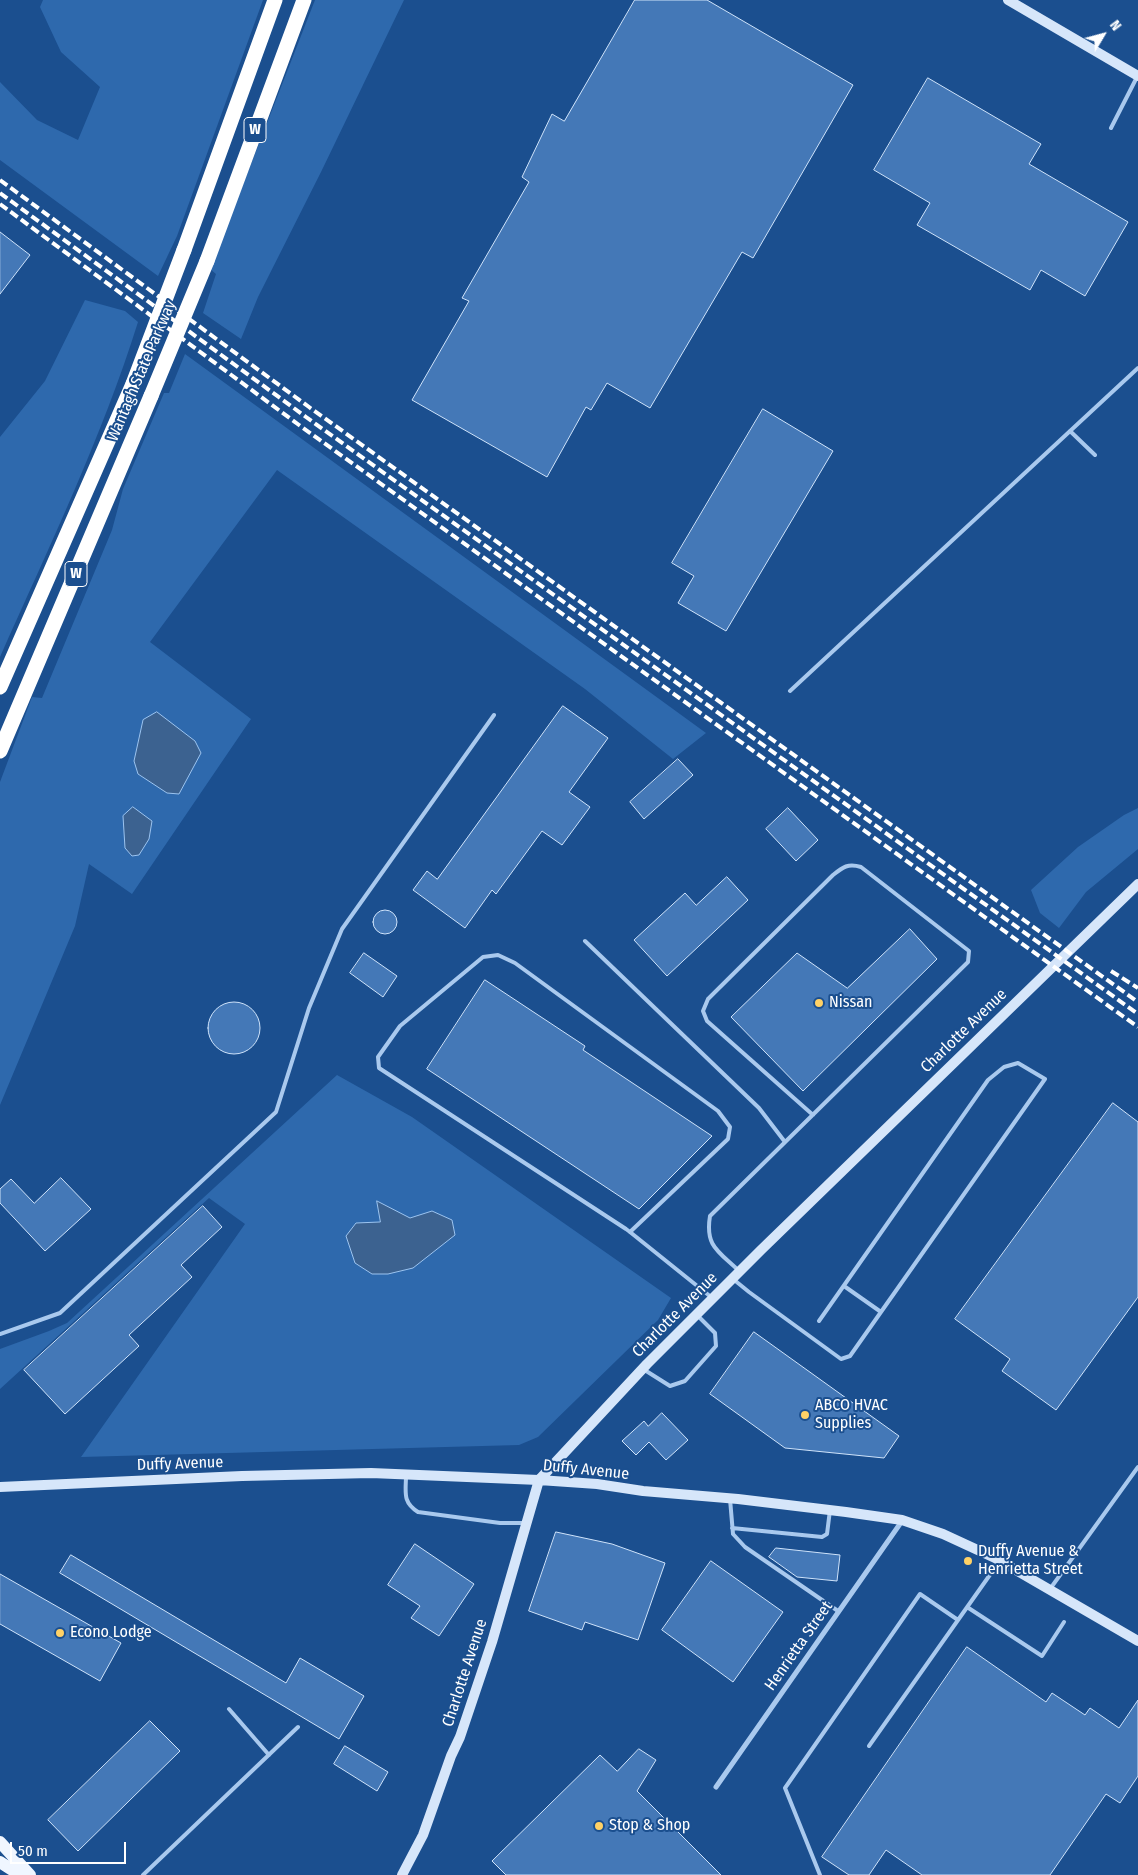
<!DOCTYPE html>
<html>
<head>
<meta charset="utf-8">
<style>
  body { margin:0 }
  #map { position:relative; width:1138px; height:1875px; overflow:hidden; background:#1b4f8f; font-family:"Fira Sans Condensed",sans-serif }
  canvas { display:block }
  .north { position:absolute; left:1078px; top:10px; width:50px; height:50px; -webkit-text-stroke:4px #1b4f8f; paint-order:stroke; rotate:53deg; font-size:14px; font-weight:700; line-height:20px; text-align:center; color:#fff }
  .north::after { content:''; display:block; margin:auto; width:18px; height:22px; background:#fff; clip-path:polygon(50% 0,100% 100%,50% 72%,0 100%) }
  .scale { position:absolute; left:10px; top:1842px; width:116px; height:22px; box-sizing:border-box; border:2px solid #fff; border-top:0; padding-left:6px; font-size:15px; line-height:18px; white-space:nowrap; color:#fff; -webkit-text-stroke:4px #1b4f8f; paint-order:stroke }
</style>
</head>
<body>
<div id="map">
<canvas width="1138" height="1875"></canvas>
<div class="north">N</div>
<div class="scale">50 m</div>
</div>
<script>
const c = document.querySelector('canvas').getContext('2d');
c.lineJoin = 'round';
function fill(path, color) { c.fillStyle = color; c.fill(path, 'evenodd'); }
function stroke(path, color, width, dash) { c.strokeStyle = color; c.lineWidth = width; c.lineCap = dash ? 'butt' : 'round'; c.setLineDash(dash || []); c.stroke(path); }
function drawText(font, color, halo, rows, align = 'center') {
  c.font = font + ' "Fira Sans Condensed",sans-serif'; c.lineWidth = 4; c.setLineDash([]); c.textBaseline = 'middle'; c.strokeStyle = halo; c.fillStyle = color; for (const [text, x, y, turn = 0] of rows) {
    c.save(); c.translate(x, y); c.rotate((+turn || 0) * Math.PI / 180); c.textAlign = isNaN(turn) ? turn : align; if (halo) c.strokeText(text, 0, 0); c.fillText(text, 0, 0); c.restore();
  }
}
fill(new Path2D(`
  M43,0H263L177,236L158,276L0,160V82L37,120L78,140L100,87L61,52L40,7Z
  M315,0H404L321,172L258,297L241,339L203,313L216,274L210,269Z
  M85,300L125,311L138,322C102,437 49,547 0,657V437L45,381Z
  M185,354L706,733L673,759L585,689L277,470L150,642L251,719L132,894L89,864L75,926L0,1105V782L32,697L42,698L112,530L123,489L164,393H169Z
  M1138,808V849L1086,892L1059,928L1040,913L1031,890L1078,847L1124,815Z
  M337,1075L412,1117L671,1298L658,1320L538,1437L519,1445L81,1457L245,1224L209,1198L0,1389V1349L49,1331L67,1323Z`), '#2e69ad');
const water = new Path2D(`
  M157,712L195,741L201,753L179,794L167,793L138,774L134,761L143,720Z
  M133,807L152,821L149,839L139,855L132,856L125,848L123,816Z
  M377,1201L410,1218L432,1211L452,1220L455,1235L413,1268L388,1274H372L355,1263L346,1236L356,1223L380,1222Z`);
fill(water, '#3c6290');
stroke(water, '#9cc4f0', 1);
const building = new Path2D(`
  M635,0H707L853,85L753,258L742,252L650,408L607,383L591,410L586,407L547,477L412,400L469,301L462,298L529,182L522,177L552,114L564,121Z
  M928,78L1041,144L1029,164L1128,222L1085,296L1041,270L1030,290L917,225L930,203L874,170Z
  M0,232L30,255L0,294Z
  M763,409L833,451L726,631L678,603L694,576L672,563Z
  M563,706L608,738L569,792L590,807L562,845L542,831L496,894L492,890L465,928L413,890L427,871L437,879Z
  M678,759L693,775L644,819L630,802Z
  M788,808L818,840L796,861L766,829Z
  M727,877L748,900L667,976L634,940L685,893L696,905Z
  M373 922a12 12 0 1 1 24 0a12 12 0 1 1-24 0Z
  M910,929L937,959L803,1091L731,1017L797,953L847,988Z
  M364,953L397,976L383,997L350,973Z
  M485,980L585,1046L583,1050L712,1136L639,1209L427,1069Z
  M208 1028a26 26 0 1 1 52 0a26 26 0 1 1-52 0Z
  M1113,1103L1138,1122V1297L1056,1410L1002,1371L1010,1359L955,1319Z
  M61,1178L91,1209L45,1251L0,1203V1189L11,1179L34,1203Z
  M203,1206L222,1227L181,1265L192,1277L129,1335L139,1346L65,1414L24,1370Z
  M754,1332L899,1436L884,1458L785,1448L710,1394Z
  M662,1413L688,1440L666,1460L649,1442L636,1455L622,1441L644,1421L648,1426Z
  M556,1532L612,1544L665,1563L638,1640L585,1622L582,1630L529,1611Z
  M415,1544L474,1584L439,1636L411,1618L420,1606L388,1585Z
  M776,1548L840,1555L837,1581L797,1577L769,1557Z
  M71,1555L286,1683L300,1658L364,1696L339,1739L60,1573Z
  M711,1561L783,1612L733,1682L662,1630Z
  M0,1574L121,1643L100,1681L0,1624Z
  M967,1647L1046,1702L1052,1693L1085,1715L1090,1708L1119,1728L1138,1700V1776L1120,1803L1106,1794L1050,1875H922L886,1850L869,1875H849L822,1857Z
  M150,1721L180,1751L78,1851L48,1820Z
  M345,1746L388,1772L377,1791L334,1764Z
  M639,1749L656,1760L637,1791L721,1875H506L492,1861L600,1755L617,1771Z`);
fill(building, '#4478b7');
stroke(building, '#cfe3fa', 1);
stroke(new Path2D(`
  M1111,128L1137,77
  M1070,431L1095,455
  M790,691L1138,368
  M585,941L759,1108L785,1142
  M630,1232L728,1139L730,1127L718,1111L515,963L498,955L483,957L400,1026L378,1057L379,1068L626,1229L630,1232L711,1297
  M738,1270C718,1251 705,1246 710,1216L968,962L969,951L861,867C848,863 843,867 833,875L708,999L703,1011L707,1021L813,1115
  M733,1279L749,1292L841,1359L850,1356L1045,1079L1018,1063L1004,1067L988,1080L819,1321
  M844,1286L881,1312
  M0,1334L60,1313L276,1112L309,1008L342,929L494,715
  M643,1369L670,1386L685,1381L716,1346L715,1333L697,1315
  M406,1475C406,1492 402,1502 418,1512L500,1523H525
  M730,1499L733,1534L745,1547L838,1611
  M732,1528L822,1537L827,1534L830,1510
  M1050,1589L1138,1467
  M967,1607L1042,1656L1064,1622
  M229,1709L269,1755
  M869,1746L999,1562
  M143,1875L298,1727
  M820,1875L785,1788L920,1594L958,1620`), '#a9c9ee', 4);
stroke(new Path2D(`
  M716,1787L902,1521`), '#a9c9ee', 5);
stroke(new Path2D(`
  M1008,0L1138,76
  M0,1487L242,1476L371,1473L539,1480L597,1484L643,1491L738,1499L846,1512L902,1520L943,1534L995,1558L1138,1641
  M402,1875L423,1835L451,1756L460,1737L492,1642L539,1480L647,1364L761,1250L1138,884`), '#d6e6fa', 10);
stroke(new Path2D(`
  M0,1842L30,1875
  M0,1862L20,1875`), '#f0f6ff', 12);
stroke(new Path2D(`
  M184,250L275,0
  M207,261L304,0
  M0,687L133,384
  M0,751L151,396`), '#fff', 15);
stroke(new Path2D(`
  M0,180L309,407L1138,1002
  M0,193L306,417L1138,1014
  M0,204L299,425L1138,1027
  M1111,971L1138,988`), '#fff', 4, [9, 4]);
stroke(new Path2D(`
  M133,384L184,250
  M151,396L207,261`), '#fff', 15);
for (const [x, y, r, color] of [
  [819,1003,5,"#ffd166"],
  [805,1415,5,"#ffd166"],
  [968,1561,5,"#ffd166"],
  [60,1633,5,"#ffd166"],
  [599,1826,5,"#ffd166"]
]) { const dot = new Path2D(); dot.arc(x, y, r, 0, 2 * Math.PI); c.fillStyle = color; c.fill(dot); stroke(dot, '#1b4f8f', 2); }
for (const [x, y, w] of [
  [255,130,22],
  [76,574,22]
]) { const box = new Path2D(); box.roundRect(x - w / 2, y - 12.5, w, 25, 4); c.fillStyle = '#1b4f8f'; c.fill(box); stroke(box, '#fff', 1); }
drawText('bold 15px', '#fff', null, [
  ["W",255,130],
  ["W",76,574]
]);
drawText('16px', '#fff', '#1b4f8f', [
  ["Wantagh State Parkway",142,371,-67],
  ["Charlotte Avenue",964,1031,-44],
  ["Charlotte Avenue",675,1315,-45],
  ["Duffy Avenue",180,1464,-2],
  ["Duffy Avenue",586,1470,6],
  ["Henrietta Street",799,1646,-55],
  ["Charlotte Avenue",465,1673,-72]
]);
drawText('16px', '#fff', '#1b4f8f', [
  ["Nissan",829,1003],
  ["ABCO HVAC",815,1406],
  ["Supplies",815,1424],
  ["Duffy Avenue &",978,1552],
  ["Henrietta Street",978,1570],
  ["Econo Lodge",70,1633],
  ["Stop & Shop",609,1826]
], 'left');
</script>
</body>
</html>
